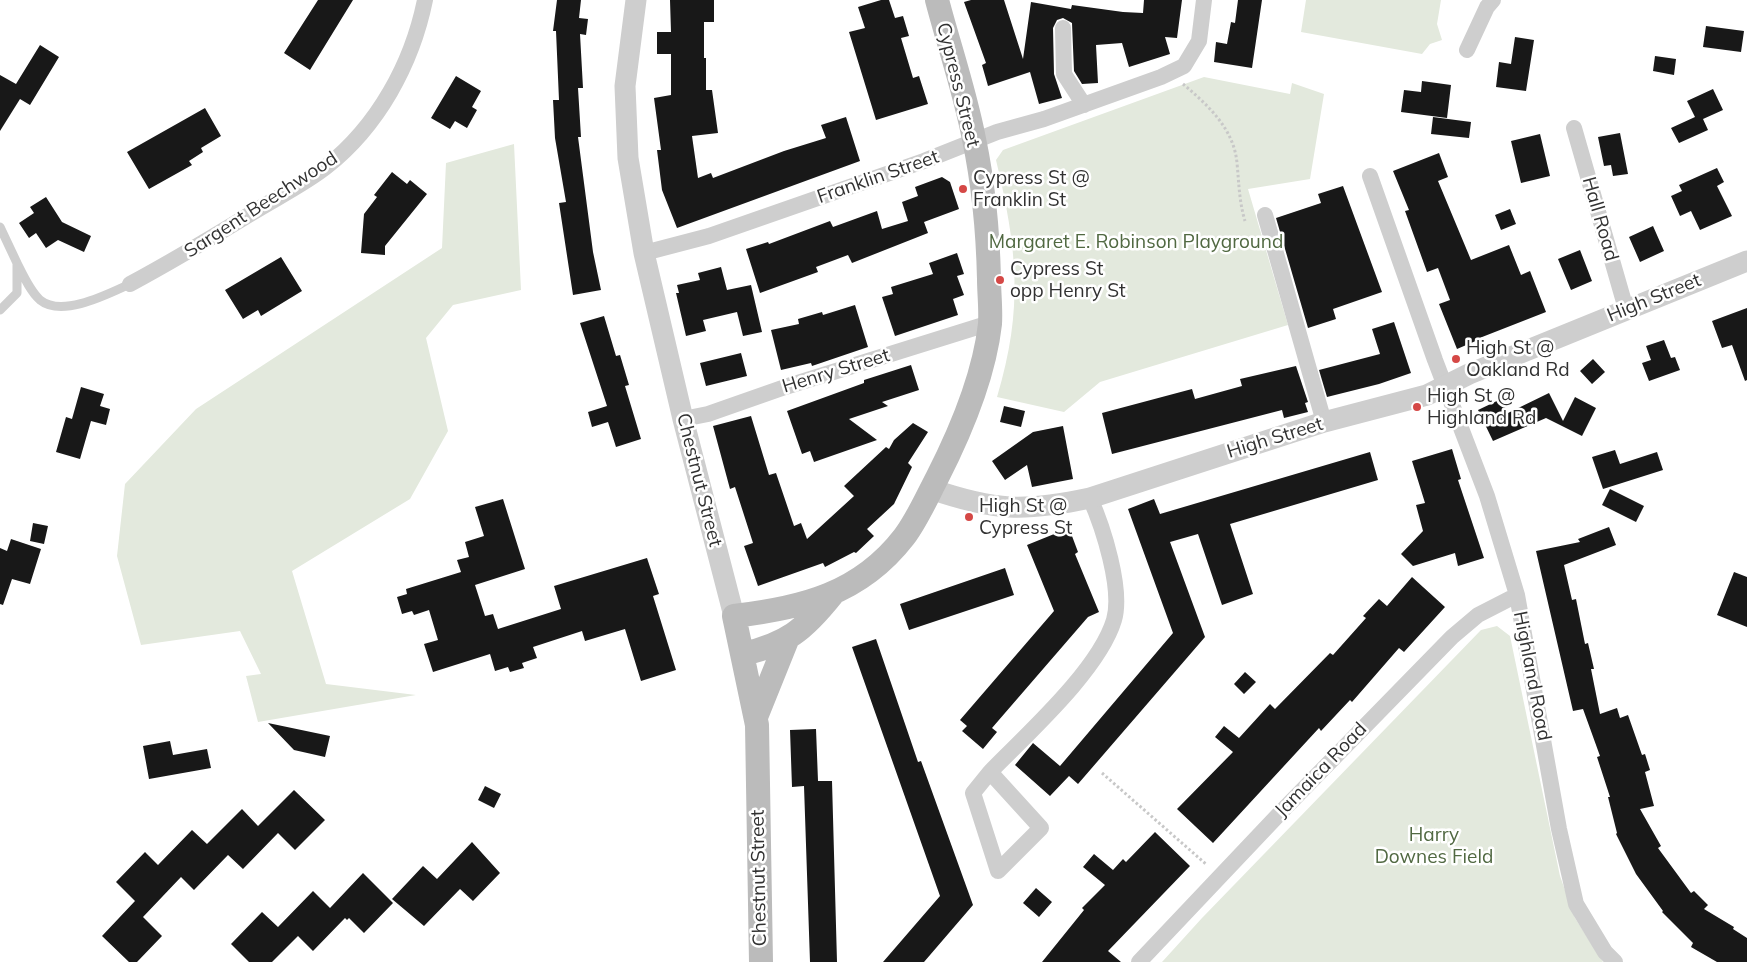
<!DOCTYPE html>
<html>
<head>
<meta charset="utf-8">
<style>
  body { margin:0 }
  canvas { display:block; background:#fff }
</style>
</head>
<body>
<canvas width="1747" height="962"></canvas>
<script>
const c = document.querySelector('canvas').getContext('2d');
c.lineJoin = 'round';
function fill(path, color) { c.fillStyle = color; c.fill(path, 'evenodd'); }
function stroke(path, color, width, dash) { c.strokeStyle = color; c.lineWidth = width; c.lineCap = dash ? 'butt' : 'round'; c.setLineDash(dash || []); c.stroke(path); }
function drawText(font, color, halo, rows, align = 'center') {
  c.font = font + ' Mulish,sans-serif'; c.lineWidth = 5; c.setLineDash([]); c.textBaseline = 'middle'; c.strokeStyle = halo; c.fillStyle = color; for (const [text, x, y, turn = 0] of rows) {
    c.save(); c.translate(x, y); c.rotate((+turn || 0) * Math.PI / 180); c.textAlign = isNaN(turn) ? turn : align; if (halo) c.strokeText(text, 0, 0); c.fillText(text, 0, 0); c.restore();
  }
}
fill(new Path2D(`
  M1306,0H1441L1437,24L1442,40L1430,44L1422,54L1301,32Z
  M1204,77L1290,94L1292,83L1324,94L1310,179L1248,189L1288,325L1100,382L1064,412L997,397C1024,308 1017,248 996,160L1003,150Z
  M514,144L521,290L453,305L426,338L448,431L410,499L292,571L326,684L416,695L258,722L246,676L261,674L240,631L141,645L117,556L125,484L196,409L442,248L446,163Z
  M1497,626L1510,636L1560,876L1575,918L1603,962H1162L1202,918L1481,630Z`), '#e3e9dd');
fill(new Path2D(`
  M318,0H353L310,70L284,53Z
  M557,0H581L579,18L588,19L586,35L580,34L583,88H578L581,137H578L593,252L601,290L573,295L559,203L566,202L555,138L553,100H559L556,31H553Z
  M670,0H714V22H704V58H706V90H712L718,133L692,136L698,178L711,173L713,178L784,151L826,138L821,125L846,117L860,161L677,228L662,190L657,150H661L654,98L671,95V54H657V32H671Z
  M881,0H889L895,18L903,16L909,36L901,38L913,78L919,76L928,104L876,120L849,32L865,28L858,7Z
  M971,0H1004L1023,59L1031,2L1071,9L1072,5L1123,12L1143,13L1144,0H1182L1177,38L1165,37L1170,54L1129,67L1122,43L1096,45L1098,83L1082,84L1074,71L1072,23L1063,18L1057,20L1053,28L1054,74L1062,98L1039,104L1030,72L988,86L982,65L986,63L964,2Z
  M1238,0H1262L1252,68L1214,62L1216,42L1227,44L1231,22L1235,23Z
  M1706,26L1744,31L1741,52L1703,47Z
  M1515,37L1534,40L1526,91L1496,87L1499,62L1511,64Z
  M40,45L59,57L30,105L20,99L0,131V75L16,84Z
  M1655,56L1676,59L1674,75L1653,71Z
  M456,76L481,91L472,107L477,110L467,128L455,121L450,129L431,118Z
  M1422,81L1451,85L1447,118L1401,112L1404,90L1421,92Z
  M1713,89L1723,110L1703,119L1708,130L1679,143L1671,128L1695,117L1687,101Z
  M205,108L221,136L201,148L203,152L189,161L192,165L149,189L127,152Z
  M1433,117L1471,122L1469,138L1431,134Z
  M1620,133L1628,174L1613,176L1611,165L1604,166L1598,137Z
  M1540,134L1550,176L1521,183L1511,141Z
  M1439,153L1448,177L1438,181L1471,260L1509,245L1521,275L1530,271L1546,312L1477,339L1478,340L1457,349L1439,304L1450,300L1438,268L1427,272L1405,211L1409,210L1393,171Z
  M1717,168L1724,182L1717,186L1732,216L1700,230L1691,211L1680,216L1671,196L1682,191L1679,185Z
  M392,172L407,184L410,180L427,194L385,246V255L361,253L364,214L377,197L374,195Z
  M942,177L950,182L959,209L924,222L928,233L852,263L848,255L816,267L818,272L760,293L746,249L768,242L769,244L830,221L833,227L877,211L882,229L908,221L902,202L918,196L915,187Z
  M1343,186L1382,292L1333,309L1336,319L1308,328L1276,218L1321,203L1318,194Z
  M46,197L62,222L91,236L84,252L58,240L46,248L36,233L29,238L19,223L34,213L30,207Z
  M1510,209L1516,224L1501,230L1495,215Z
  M1653,226L1664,251L1640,262L1629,237Z
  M1580,250L1592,281L1571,290L1558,259Z
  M957,253L964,274L957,276L964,295L953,299L958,315L895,336L882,297L893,294L891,287L933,274L929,263Z
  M281,257L302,291L261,316L258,310L243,319L225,290Z
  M721,267L727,290L751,285L762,332L743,336L737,312L703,320L706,331L686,336L676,293H679L677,285L700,280L698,273Z
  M855,305L868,347L812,366L811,363L781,370L771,330L799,324L798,319L822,312L823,315Z
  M1747,308V380L1745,381L1732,345L1722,348L1712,321Z
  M604,316L616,356L620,355L629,385L625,386L641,439L616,447L608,422L592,427L588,412L607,406L580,323Z
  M1394,322L1411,373L1379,384L1327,397L1319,370L1380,354L1372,329Z
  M1664,340L1671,358L1675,357L1680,370L1649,381L1642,363L1651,360L1646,346Z
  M741,353L747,376L706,386L700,363Z
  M1593,359L1605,372L1592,384L1580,371Z
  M911,365L919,390L882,402L888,406L849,419L877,440L814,462L810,451L802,454L787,411L864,383V380Z
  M1296,366L1308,402L1305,403L1308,412L1284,418L1282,410L1112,454L1102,413L1192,389L1195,399L1242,386L1240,379Z
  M81,387L104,394L100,406L110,409L106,425L91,421L80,459L56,452L66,417L72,419Z
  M1549,393L1563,421L1575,397L1596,408L1582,436L1546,418L1493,441L1478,410L1501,399L1508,413Z
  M1004,406L1025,411L1021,427L1000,422Z
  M751,416L769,475L776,473L794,526L801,523L807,539L854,496L844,486L886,447L889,449L894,440L913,423L928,432L908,463L912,467L894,504L867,529L874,536L856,553L854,552L825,567L823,563L758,586L744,546L753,543L735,487L730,489L713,426Z
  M1063,426L1073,479L1032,487L1027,465L1005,480L992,461L1033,432Z
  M1452,449L1461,479L1458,480L1484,558L1458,566L1455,553L1413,566L1401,554L1423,531L1416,505L1425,503L1412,461Z
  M1615,450L1620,464L1657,452L1663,470L1603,489L1592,457Z
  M1370,452L1378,480L1230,524L1253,594L1222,605L1198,534L1170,542L1205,637L1078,784L1069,776L1050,796L1015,765L1033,743L1060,766L1173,633L1128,509L1154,499L1160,514Z
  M1610,489L1644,506L1636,522L1602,505Z
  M503,499L525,569L475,585L485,616L493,614L498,629L561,609L554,586L647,558L659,594L653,596L676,670L641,681L625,629L585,641L582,631L533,647L537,658L522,663L524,668L510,672L508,667L495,671L490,654L433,672L424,644L438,640L429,610L414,615L412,611L402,614L397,597L407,594L406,589L461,572L457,560L469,557L465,542L484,536L475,507Z
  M33,523L48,526L44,544L30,541Z
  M1609,527L1616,545L1564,565L1572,600L1576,599L1585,644L1588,643L1594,669H1591L1600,714L1617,708L1620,718L1628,715L1642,755L1645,754L1650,770L1645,772L1654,806L1640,809L1661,846L1658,848L1691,893L1694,891L1708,905L1704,909L1734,927L1733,929L1747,938V962H1717L1691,947L1693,943L1662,912L1663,911L1636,874L1616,834L1617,833L1608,797H1610L1597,757L1600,756L1583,709L1573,711L1536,551L1580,542L1578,539Z
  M1069,528L1078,552L1075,554L1099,612L1088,617L992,728L997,732L983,749L962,731L967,726L960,720L1054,611L1027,545Z
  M11,539L41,549L30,584L12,579L3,605L0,604V548L7,551Z
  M1005,568L1014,595L909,630L900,604Z
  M1734,572L1747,577V627L1717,615Z
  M1412,577L1445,607L1404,652L1399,648L1352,702L1350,700L1321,731L1319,728L1213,843L1177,809L1233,752L1215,737L1224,726L1239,738L1270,704L1275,709L1330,653L1333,655L1366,618L1363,616L1379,599L1387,606Z
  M876,639L918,762L921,761L973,905L924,962H883L940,896L852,647Z
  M1245,672L1256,682L1244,694L1234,684Z
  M268,723L330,736L325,757L294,750Z
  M816,729L818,781H832L837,962H810L804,786L792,787L790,730Z
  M170,741L173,755L207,749L211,768L149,779L143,746Z
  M485,786L501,794L494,808L478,800Z
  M294,790L325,820L295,850L278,833L243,869L228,855L194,890L181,877L143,917L162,936L137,962H129L102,936L135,901L116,882L145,852L158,865L192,830L207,844L242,809L258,826Z
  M1155,832L1190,866L1108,951L1121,962H1042L1084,910L1082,908L1105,885L1083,867L1094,854L1113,870L1123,859L1126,862Z
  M472,842L500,873L473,901L460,889L424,926L392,899L423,866L437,879Z
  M363,873L393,903L364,933L349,918L347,920L345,918L313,951L298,936L272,962H249L231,944L262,912L278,927L313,891L330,908Z
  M1036,888L1052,902L1039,917L1023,903Z`), '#181818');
stroke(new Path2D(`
  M1183,84C1208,105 1234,129 1237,163C1239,183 1239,201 1245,221
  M1102,773L1207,865`), '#c8c8c8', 3, [2.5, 2.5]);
stroke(new Path2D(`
  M0,227L17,263V293L0,310
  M17,263C23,275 30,291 40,300C62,318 108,294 130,284`), '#cecece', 9);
stroke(new Path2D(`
  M1063,28L1064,74L1084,105
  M1467,50L1487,7L1493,0
  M1574,128L1626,309
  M1370,176L1435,360L1487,496L1517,595L1559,829L1576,904L1605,952L1615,962
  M1265,215L1324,422
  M644,253L709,236L924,161L997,132L1044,119L1161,77L1184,66L1199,41L1204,0
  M130,284C171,262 211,238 252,213C276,198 303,185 326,167C378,126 412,64 425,0
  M683,419L708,414L785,387L990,323
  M990,772C1027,734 1099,670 1114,620C1123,589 1103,527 1090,498
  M990,772L1041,828L998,871L973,793Z
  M1139,962L1282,811L1452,637L1478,615L1517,595`), '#cecece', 16);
stroke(new Path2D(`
  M636,0L625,86L628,158L644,253L683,419L734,616
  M931,489C995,511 1024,512 1090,498L1324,422L1427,395L1469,374L1747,261`), '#cecece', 21);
stroke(new Path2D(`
  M743,654C787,644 804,630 832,595
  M756,717L787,640
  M761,962L757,725L734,616C802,608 860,594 904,537C917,520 927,497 937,478C961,431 984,377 990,324C991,309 989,293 989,279C988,235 983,182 974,139C965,92 949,46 937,0`), '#bbb', 24);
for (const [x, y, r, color] of [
  [963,189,5,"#d54846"],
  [1000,280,5,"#d54846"],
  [1456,359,5,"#d54846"],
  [1417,407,5,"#d54846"],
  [969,517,5,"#d54846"]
]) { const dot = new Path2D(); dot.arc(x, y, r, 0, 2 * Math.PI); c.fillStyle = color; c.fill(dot); stroke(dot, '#fff', 2); }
drawText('19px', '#313131', '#fff', [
  ["Cypress Street",958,85,76],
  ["Franklin Street",878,177,-19],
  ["Sargent Beechwood",261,205,-33],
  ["Hall Road",1600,219,74],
  ["High Street",1654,298,-22],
  ["Henry Street",836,371,-17],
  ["High Street",1275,438,-17],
  ["Chestnut Street",699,480,76],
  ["Highland Road",1532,676,79],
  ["Jamaica Road",1321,770,-46],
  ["Chestnut Street",759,878,-91]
]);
drawText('19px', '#313131', '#fff', [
  ["Cypress St @",973,178],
  ["Franklin St",973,200],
  ["Cypress St",1010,269],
  ["opp Henry St",1010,291],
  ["High St @",1466,348],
  ["Oakland Rd",1466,370],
  ["High St @",1427,396],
  ["Highland Rd",1427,418],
  ["High St @",979,506],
  ["Cypress St",979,528]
], 'left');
drawText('19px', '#516942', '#fff', [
  ["Margaret E. Robinson Playground",1136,242],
  ["Harry",1434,835],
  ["Downes Field",1434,857]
]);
</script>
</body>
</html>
